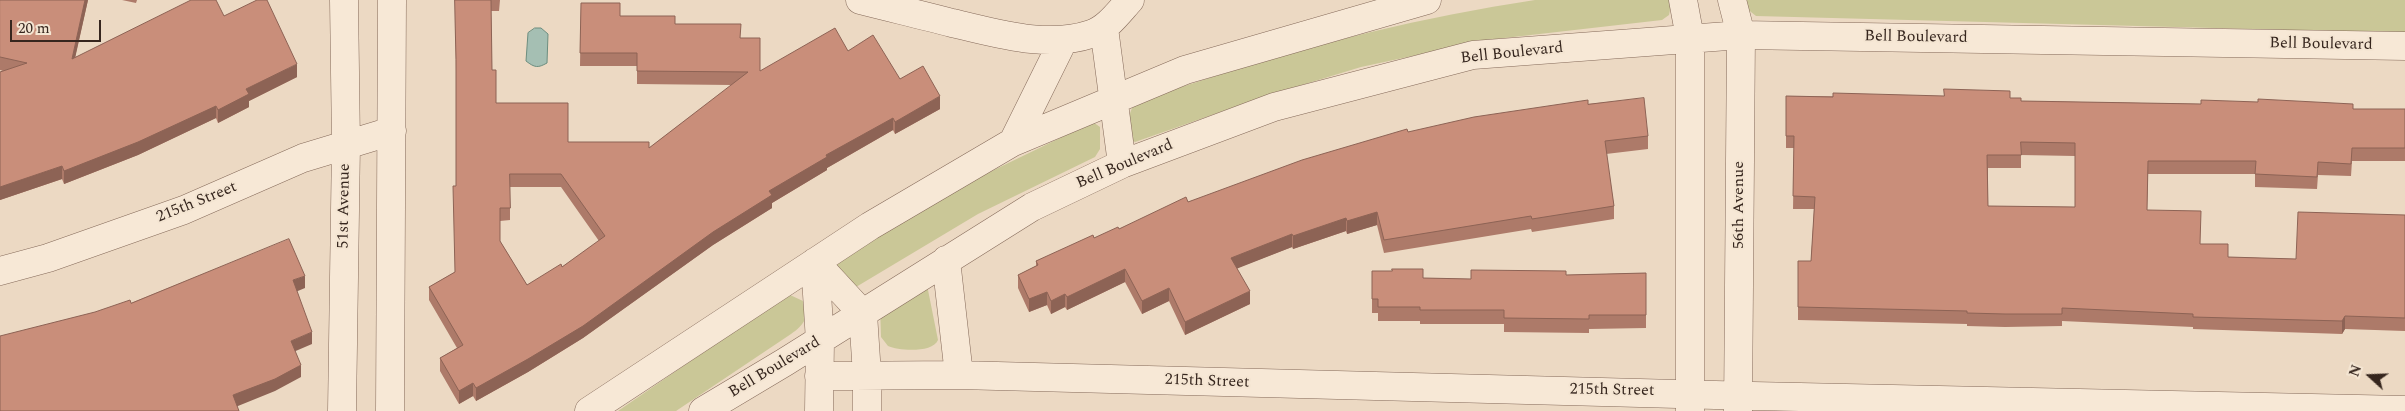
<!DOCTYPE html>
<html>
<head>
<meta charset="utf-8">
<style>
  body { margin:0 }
  #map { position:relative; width:2405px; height:411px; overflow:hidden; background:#ecd9c3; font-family:Spectral,serif }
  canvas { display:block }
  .north { position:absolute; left:2345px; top:351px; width:50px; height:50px; -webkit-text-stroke:4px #f4e5d2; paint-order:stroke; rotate:290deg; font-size:14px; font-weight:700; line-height:20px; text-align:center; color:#36261e }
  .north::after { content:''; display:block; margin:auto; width:18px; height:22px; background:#36261e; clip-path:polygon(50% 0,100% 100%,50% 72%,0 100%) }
  .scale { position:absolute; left:10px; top:20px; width:91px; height:22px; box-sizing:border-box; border:2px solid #36261e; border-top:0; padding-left:6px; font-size:15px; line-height:18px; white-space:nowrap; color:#36261e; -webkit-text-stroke:4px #f4e5d2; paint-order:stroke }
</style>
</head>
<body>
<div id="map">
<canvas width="2405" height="411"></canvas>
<div class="north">N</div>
<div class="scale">20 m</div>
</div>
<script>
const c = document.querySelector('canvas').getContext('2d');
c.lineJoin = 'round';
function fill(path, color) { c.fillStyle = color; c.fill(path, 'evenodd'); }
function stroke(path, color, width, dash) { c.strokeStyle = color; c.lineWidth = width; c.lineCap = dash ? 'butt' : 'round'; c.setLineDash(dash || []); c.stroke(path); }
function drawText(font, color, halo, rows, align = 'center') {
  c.font = font + ' Spectral,serif'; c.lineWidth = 4; c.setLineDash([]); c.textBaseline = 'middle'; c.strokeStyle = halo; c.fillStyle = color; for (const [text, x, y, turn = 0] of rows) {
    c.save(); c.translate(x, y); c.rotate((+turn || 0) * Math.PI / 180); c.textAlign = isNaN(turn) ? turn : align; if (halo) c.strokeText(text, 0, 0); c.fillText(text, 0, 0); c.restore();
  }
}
fill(new Path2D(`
  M1535,0H1672L1669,15L1662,20L1487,40L1361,67L1266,96L1135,142L1131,140L1129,116L1132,108C1147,96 1186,86 1206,79C1314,43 1423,17 1535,0Z
  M1744,0H2405V33L1756,16L1746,8Z
  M1093,122L1100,127V149L1095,157L978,214L856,287L834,268L837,262L965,184Z
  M925,285L928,290L938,340C933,353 899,351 888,346L881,337L880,306Z
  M790,295L803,301C810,317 804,325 791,334L676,411H618L756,316Z`), '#cac797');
const water = new Path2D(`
  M535,28H541L548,34L547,63C538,68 535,68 526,61L528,33Z`);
fill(water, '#a5bfb3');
stroke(water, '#6c8d7f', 1);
const minor = new Path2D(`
  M860,0C891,8 922,15 952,23C997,33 1046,49 1091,34C1107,29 1119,12 1130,0
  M1683,0L1690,38V410
  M1732,0L1741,35L1738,411
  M1104,28L1122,164
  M1013,142L1063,41
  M946,260L959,375
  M815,262L863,314L867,375V411
  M815,262L820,341L819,411
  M0,271L48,258L184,210L303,158L392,131
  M819,376L959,375L1753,396L2405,410
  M342,411L346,144L344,0
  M390,411L392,0
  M589,411L870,226L1013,142L1185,70L1427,0
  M703,411L785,362L1032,207L1122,164L1274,107L1473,55L1741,35L2405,46`);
stroke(minor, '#856a5a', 29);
stroke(minor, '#f7e8d6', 28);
fill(new Path2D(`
  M0,0H88L75,57L224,16L297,77L249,101V107L218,123L216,118L138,155L64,184L62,179L0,200V72L3,71L0,70Z
  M122,0H137L136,3Z
  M455,0H500L499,11H491L492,70L496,103L568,142L649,148L732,85L637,84V66H580L581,3L620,16L675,24L741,38L760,71L848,51L900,79L940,109L895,134L893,130L827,168V170L772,203V208L713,245L583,338L528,372L476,401L473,396L459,404L440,371V358L457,348L429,300V287L455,272L456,186V72ZM510,187H561L599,241L562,267L527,285L500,241V221L510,220Z
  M1786,96L2010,98L2021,101L2201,104L2258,102L2353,109H2405V161H2352L2351,176L2318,175L2317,189L2255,187V174H2148L2147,210L2200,244L2228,257L2296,259L2405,215V331L2345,329L2342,334L2193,329V327L2062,321V326L2005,327L1967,326V324L1798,320V261H1811L1814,209H1793L1794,148H1786ZM2021,155L2075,156V207L1988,206V168H2021Z
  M1588,104L1648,136V149L1606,154L1614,206V219L1532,232L1531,229L1384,253L1377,225L1347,234L1346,231L1293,249L1292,247L1237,268L1250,304L1185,335L1169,301L1142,314L1125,282L1067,310L1065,307L1051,314L1047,305L1029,312L1018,288V275L1036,266V261L1094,238L1119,229L1188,202L1408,132Z
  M1392,269L1423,278L1471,279L1566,275L1646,273V328L1589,329V333L1504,332V324H1420V321H1378V313H1372V271H1392Z`), '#ad7a69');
fill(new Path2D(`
  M85,0H88L72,72V59Z
  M297,64V77L249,101V107L218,123V110L246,89Z
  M940,96V109L895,134V122Z
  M216,106V118L138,155L64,184V171Z
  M893,118V130L827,168V170L772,203V208L713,245L583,338L528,372L476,401V388L769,191L826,155Z
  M62,166V179L0,200V187Z
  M1377,212V225L1347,234V221Z
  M1346,218V231L1293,249V236Z
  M1292,234V247L1231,271V258Z
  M1125,269V282L1067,310V297Z
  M305,276V288L293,293V280Z
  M1169,288V301L1142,314V301Z
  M1250,291V304L1185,335V322Z
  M1047,292V305L1029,312V299Z
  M1065,294V307L1051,314V301Z
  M2345,316V329L2342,334V321Z
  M312,332V344L291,353V341Z
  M301,365V377L275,391L233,408V395Z
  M473,383V396L459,404V391Z`), '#8d6355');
const building = new Path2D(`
  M0,0H85L72,59L191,0H216L224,16L257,0H267L297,64L246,89L249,94L218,110L216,106L138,142L64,171L62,166L0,187V72L27,63L0,57Z
  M455,0H491L492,70H496V103H568V142H649V148L748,72L637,71V53H580L581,3H620V16H675V24H741L740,38H760V71L835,28L848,51L873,35L900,79L923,66L940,96L895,122L893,118L826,155L827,157L769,191L772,195L713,232L583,326L528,359L476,388L473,383L459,391L440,358L463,345L429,287L455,272L453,186H456V60ZM510,174H561L605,236L562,267L561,264L527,285L500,241V208H510Z
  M1944,89L2010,91V98H2021V101L2201,104V100L2258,102V99L2353,104V109H2405V148H2352L2351,164L2318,162L2317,177L2255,174L2256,161H2148L2147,210L2201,211L2200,244H2228V257L2296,259L2298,212L2405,215V318L2345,316L2342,321L2193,317V314L2062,308V314H2005L1967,313V311L1798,307V261H1811L1815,197L1793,196L1794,136H1786V96L1833,97V93L1944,96ZM2021,142L2075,143V207L1988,206L1987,155H2021Z
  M1644,98L1648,136L1605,141L1614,206L1532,219L1531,216L1384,240L1377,212L1347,221L1346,218L1293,236L1292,234L1231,258L1250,291L1185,322L1169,288L1142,301L1125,269L1067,297L1065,294L1051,301L1047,292L1029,299L1018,275L1038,265L1036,261L1093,235L1094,238L1118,227L1119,229L1186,197L1188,202L1302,160L1407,129L1408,132L1474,117L1588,100V104Z
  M289,239L305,276L293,280L312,332L291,341L301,365L275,379L233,395L239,411H0V336L95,312L130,300L131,303Z
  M1392,269H1423V278L1471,279V270L1566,271V275L1646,273V315H1589V319L1504,318V310H1420V307H1378V299H1372V271H1392Z`);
fill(building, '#c98e7a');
stroke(building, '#8d6355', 1);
drawText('16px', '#36261e', '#f4e5d2', [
  ["Bell Boulevard",1916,38,1],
  ["Bell Boulevard",2321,45,1],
  ["Bell Boulevard",1512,54,-6],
  ["Bell Boulevard",1125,165,-23],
  ["215th Street",197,203,-22],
  ["56th Avenue",1740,205,-90],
  ["51st Avenue",345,206,-89],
  ["Bell Boulevard",775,368,-31],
  ["215th Street",1207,382,2],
  ["215th Street",1612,391,1]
]);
</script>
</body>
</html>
